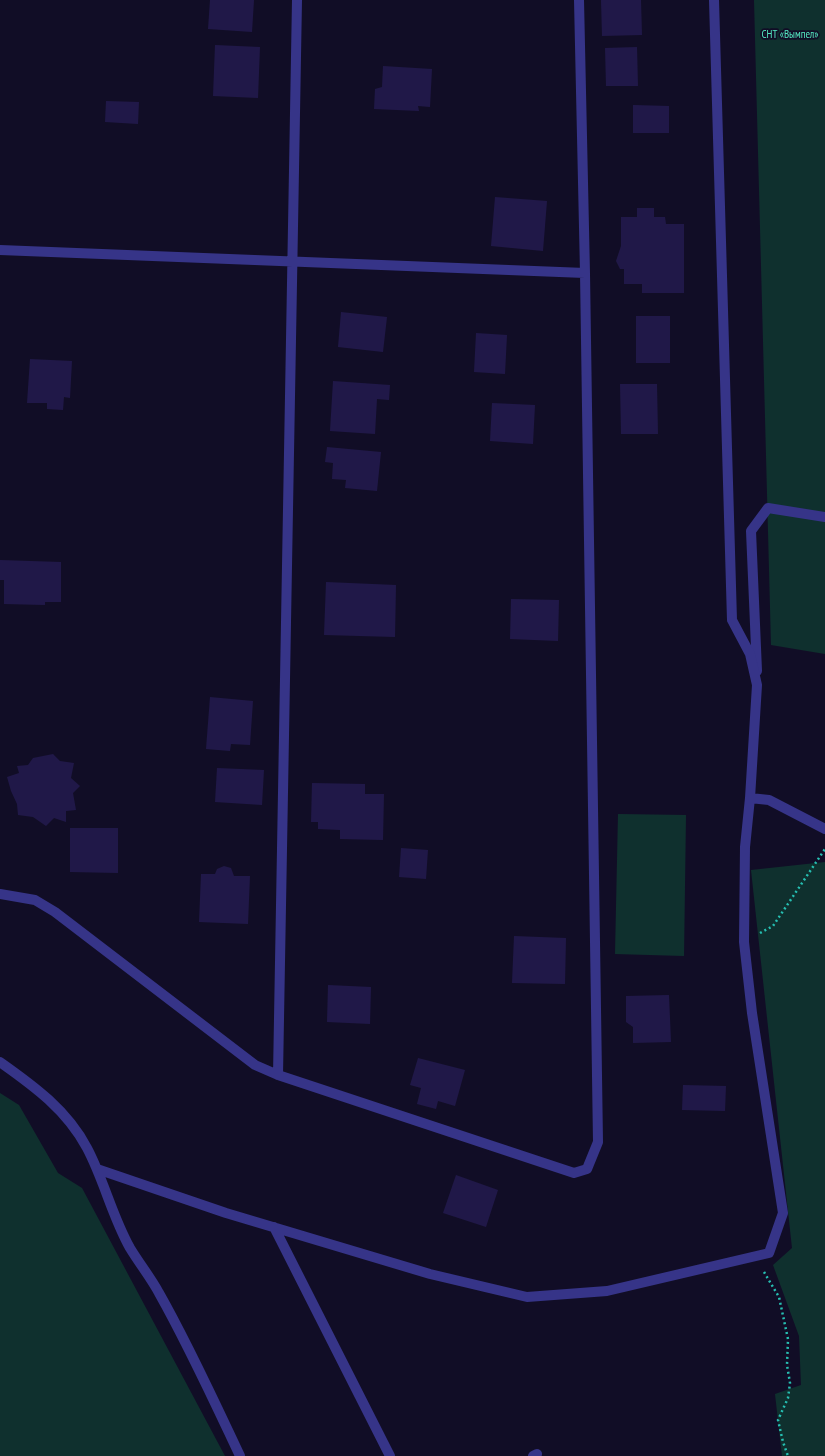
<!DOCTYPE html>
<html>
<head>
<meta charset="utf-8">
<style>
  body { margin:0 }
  canvas { display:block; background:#110d26 }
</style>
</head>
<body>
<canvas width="825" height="1456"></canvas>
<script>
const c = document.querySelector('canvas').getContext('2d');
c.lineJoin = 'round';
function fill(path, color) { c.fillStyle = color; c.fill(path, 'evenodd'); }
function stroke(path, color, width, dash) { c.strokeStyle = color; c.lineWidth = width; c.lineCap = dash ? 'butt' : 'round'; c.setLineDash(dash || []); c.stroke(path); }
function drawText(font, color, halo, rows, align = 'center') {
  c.font = font + ' "PT Sans Narrow",sans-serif'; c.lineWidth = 3.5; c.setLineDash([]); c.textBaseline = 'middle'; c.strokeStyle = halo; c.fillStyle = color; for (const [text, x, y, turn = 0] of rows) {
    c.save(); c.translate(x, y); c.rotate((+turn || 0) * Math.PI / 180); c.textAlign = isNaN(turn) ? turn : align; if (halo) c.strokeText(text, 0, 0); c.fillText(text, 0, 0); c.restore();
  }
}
fill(new Path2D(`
  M754,0H825V654L771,645Z
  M618,814L686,815L684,956L615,954Z
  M825,862V1456H782L775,1394L801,1385L799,1336L773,1265L792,1248L751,870Z
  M0,1093L19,1105L58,1173L82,1188L225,1456H0Z`), '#0f302e');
fill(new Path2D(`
  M210,0H254L252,32L208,29Z
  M601,0H641L642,35L602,36Z
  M215,45L260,47L258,98L213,96Z
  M637,47L638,86H606L605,48Z
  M383,66L432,69L430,107L418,106L419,111L374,109L375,89L382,87Z
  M106,101L139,102L138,124L105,122Z
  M633,105L669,106V133H633Z
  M495,197L547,201L543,251L491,246Z
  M637,208H654V217H665L666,224H684V293H642V284H624V269H620L616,261L621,246V217H637Z
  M341,312L387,317L383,352L338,347Z
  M636,316H670V363H636Z
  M476,333L507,335L505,374L474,372Z
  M30,359L72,361L70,398L64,397L63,410L47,409V403H27Z
  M333,381L390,385L389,400L377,399L375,434L330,431Z
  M620,384H657L658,434H621Z
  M492,403L535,405L533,444L490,441Z
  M327,447L381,452L377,491L345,488L346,480L332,479L333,463L325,462Z
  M0,560L61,562V602H45V605L4,604V580H0Z
  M326,582L396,585L395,637L324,635Z
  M511,599L559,600L558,641L510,639Z
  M210,697L253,701L250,745L231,744L230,751L206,749Z
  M53,754L60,761L74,763L71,778L80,786L73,793L76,810L66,811V822L54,818L46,826L33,817L18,815L17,804L11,791L7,777L19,773L17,766L28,765L33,758Z
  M217,768L264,770L262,805L215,802Z
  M312,783L365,784V794H384L383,840L340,839V830L318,829V822H311Z
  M70,828H118V873L70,872Z
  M401,848L428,850L426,879L399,877Z
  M224,866L231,868L234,876H250L248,924L199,922L201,874H215L217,869Z
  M514,936L566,938L565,984L512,983Z
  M328,985L371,987L370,1024L327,1022Z
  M669,995L671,1042L633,1043V1027L626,1022V996Z
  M418,1058L465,1070L455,1106L438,1101L436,1109L417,1104L421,1088L410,1085Z
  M683,1085L726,1086L725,1111L682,1110Z
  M456,1175L498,1190L486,1227L443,1213Z`), '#201848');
stroke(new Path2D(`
  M760,933L773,926L825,849
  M764,1272L779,1297L788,1339L787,1365L790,1383L788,1398L778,1420L783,1442L788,1456`), '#26bfb2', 2.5, [2, 3]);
stroke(new Path2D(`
  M757,671L751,531L768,508L825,517
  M533,1456L537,1454`), '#363488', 10);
stroke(new Path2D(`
  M0,250L585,273
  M750,798L769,800L825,829
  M0,894L35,900L55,912L255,1065L278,1075L574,1173L587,1169L598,1142L585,273L579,0
  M0,1062C34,1086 67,1110 87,1148C104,1180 112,1216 130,1248C139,1263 151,1278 159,1293C189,1346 214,1401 240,1456
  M278,1075L297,0
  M97,1169L226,1213L430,1274L527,1297L607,1291L769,1253L783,1213L752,1013L744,942L745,847L750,798L757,685L750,654L732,620L714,0
  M274,1227L390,1456`), '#363488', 10);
drawText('11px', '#54e8c0', '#110d26', [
  ["СНТ «Вымпел»",790,35]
]);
</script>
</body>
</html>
